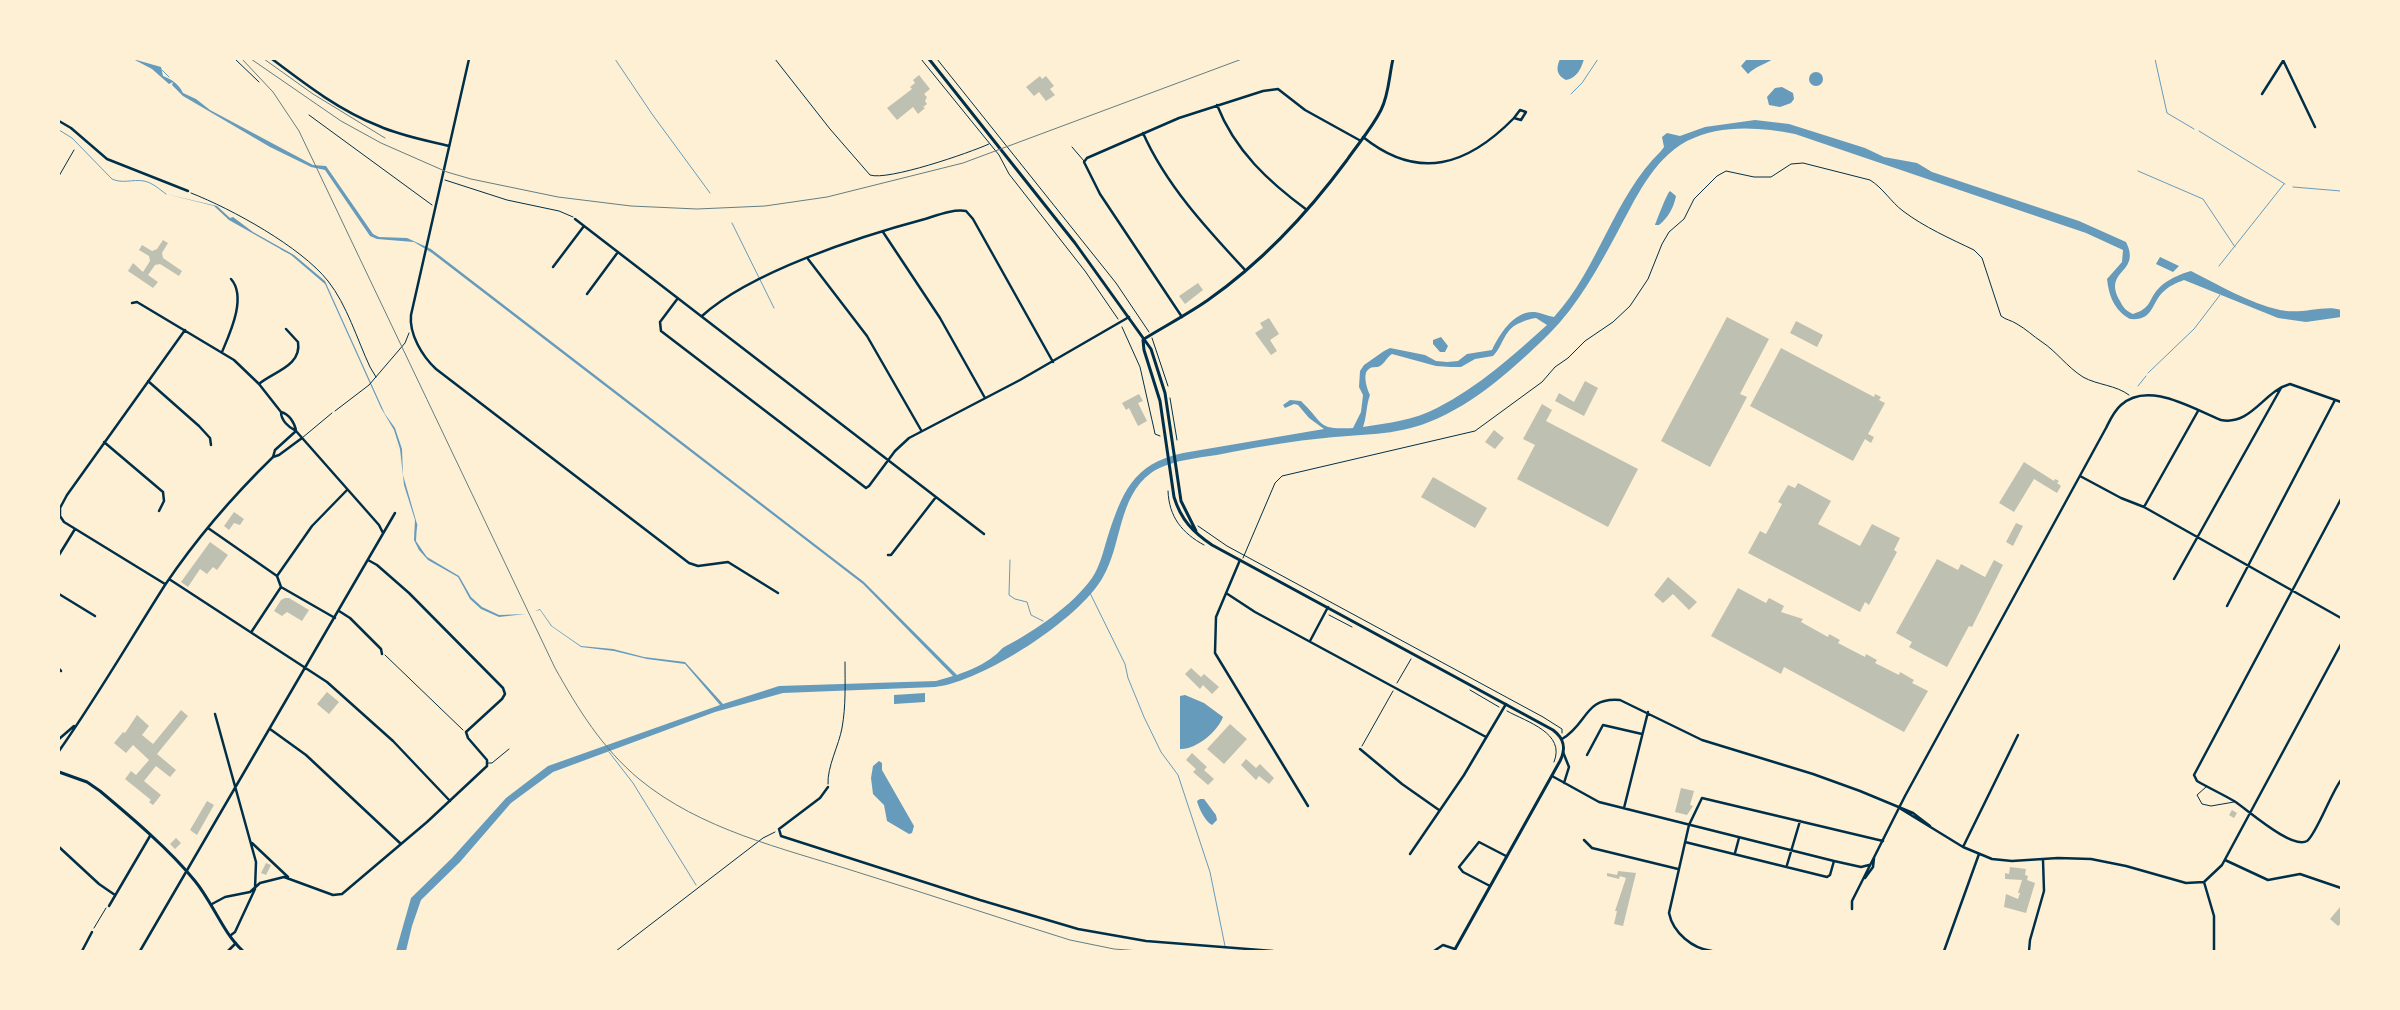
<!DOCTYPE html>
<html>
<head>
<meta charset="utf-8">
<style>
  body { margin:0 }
  #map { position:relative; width:2400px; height:1010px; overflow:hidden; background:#fdf0d5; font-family:"Fira Sans Condensed",sans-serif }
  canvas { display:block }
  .frame { position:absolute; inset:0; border:60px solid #fdf0d5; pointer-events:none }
</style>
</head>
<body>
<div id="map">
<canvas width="2400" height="1010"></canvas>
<div class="frame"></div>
</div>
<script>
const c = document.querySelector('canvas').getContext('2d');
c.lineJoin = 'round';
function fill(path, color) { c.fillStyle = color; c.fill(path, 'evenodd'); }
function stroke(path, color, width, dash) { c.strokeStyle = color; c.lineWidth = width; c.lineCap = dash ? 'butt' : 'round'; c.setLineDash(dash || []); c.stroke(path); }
fill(new Path2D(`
  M133,59L161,67L163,76C171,79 179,84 183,93L196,99L210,110L313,165L326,166L373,234L379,237L407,238L431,249L864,582L957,675C970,670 983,665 994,656C999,653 1001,648 1006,646C1036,630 1072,606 1092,578C1100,566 1103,552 1107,539C1122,493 1132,464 1183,453L1324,429L1309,418L1298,405L1294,404L1285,408L1283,405L1290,400L1301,401C1325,424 1316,430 1353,428L1361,412L1363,395L1359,387L1360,371L1364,365L1384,351L1390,348L1425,355L1436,361L1447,362L1458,361L1467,354L1492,350C1499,335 1514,310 1535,312C1541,313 1548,316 1554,317C1599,268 1613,198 1661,151L1664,147L1662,137L1667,133L1680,136L1705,127L1755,120L1789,124L1865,148L1884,157L1917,163L1932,172L2079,221L2126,242C2142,274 2102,269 2120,301C2123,307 2126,311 2133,314C2152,308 2148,300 2158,289C2166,280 2180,274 2191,271C2219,285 2249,303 2280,310C2302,315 2325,304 2341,310V317L2306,322L2278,318L2184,280C2176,283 2169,286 2163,292C2151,303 2154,321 2130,319C2114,310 2109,296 2107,279L2122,262L2123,250L2086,233L1795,134C1760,127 1720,124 1687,141C1652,160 1635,200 1617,233C1598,268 1578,305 1549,334C1514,368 1475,404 1429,422C1395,436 1360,434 1325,438C1294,441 1262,446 1232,452C1206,458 1173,458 1151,473C1118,497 1122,545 1103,577C1080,619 982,682 935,687L783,693L715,712L553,772L511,803L460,862L421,900L412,926L406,951H396L411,898L452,858L506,798L548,766L720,705L685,664L647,659L614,651L581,647L551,626L540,610L535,611L540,609L552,626L581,646L613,649L644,657L685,662L723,704L779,686L936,681L953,676L863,584L432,253L414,242L377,239L370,236L325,170L311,167L270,147L183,96L172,85L173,82L169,84L152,69ZM1536,318L1547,325C1513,356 1478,387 1437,408C1415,420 1388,423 1363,427C1367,416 1366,406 1370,395C1367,389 1362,373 1369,369C1372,366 1377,368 1380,366C1385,363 1387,357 1392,354L1436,366L1451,367H1461L1475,359L1493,356C1500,349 1502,340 1508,332C1513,324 1528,319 1536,318Z
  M1560,59H1584C1581,69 1577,78 1566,80C1556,75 1556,68 1560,59Z
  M1747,59H1773C1764,65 1756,66 1748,74L1741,66Z
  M1809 79a7 7 0 1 1 14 0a7 7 0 1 1-14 0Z
  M1782,87L1793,93L1794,99L1791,103L1780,107L1769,105L1767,97L1775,88Z
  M1670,191L1676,196C1674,207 1668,218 1659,225H1655C1657,220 1667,193 1670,191Z
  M166,194L217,206L230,218L233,217L253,232L294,255L325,281L385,414L395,428L402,449L403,475L417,524L416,541L422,550L427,557L459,576L471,597L482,607L499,615L526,614L499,617L481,609L470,599L458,577L428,560L419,550L414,540L415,520L404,485L400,449L394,430L381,408L325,284L291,255L229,220L214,206Z
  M2160,257L2179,266L2173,272L2156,264Z
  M1441,337L1448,346L1445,352H1440L1433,344V340Z
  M925,693V702L894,704V695Z
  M1185,695L1204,703L1223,717C1218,731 1196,750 1180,749V696Z
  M879,761L882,763V770L914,826L912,833L909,834L887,821L884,805L873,794L871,778L873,766Z
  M1200,799H1204L1216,815L1217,820L1212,825C1205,821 1199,809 1197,801Z`), '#669bbc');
stroke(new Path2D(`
  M615,59L652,114L710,193
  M2155,59L2167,113L2194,129
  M162,70L169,77
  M1571,94L1582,83L1598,59
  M59,130L72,138L112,179C123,184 132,179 144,181C153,183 159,189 166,194
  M2199,131L2285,184
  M2138,171L2203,199L2235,247
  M2293,187L2341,191
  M732,223L774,308
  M281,249L291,254
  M2219,266L2284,184
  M2148,373L2194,329L2220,295
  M2138,386L2146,376
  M415,533L417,525
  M1010,560L1009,595L1015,599L1027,602L1031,615L1043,621
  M1090,593L1125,664L1128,678L1144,717L1161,752L1178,775L1210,872L1225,946
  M609,752L633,783L696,885`), '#669bbc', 1);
fill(new Path2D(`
  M919,75L930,89L924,94L927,97L925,101L927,104L923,107L925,108L918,114L913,107L897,120L887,108L912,89L910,87L915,83L913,80Z
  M1040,76L1042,79L1046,76L1054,86L1050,89L1055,95L1046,101L1039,92L1034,96L1026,87Z
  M163,240L168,243L162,253L163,258L182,271L179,276L160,264L155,265L148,275L158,282L153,288L128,271L133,263L143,272L150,261L149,256L139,250L142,245L152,251L157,249Z
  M1198,283L1203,290L1185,304L1179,296Z
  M1727,317L1769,339L1740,394L1747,397L1710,467L1661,441Z
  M1269,318L1279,334L1270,340L1277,351L1271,355L1255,333L1263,328L1260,323Z
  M1796,321L1823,335L1817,347L1790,333Z
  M1781,348L1874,397L1875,394L1881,397L1879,400L1885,403L1868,434L1874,437L1871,443L1865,439L1853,461L1750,406Z
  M1585,381L1598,388L1584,416L1555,401L1559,393L1574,402Z
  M1139,394L1143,401L1138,403L1147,421L1138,426L1129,408L1126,410L1122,403Z
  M1542,404L1552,410L1546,421L1638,469L1608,527L1517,479L1535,445L1523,439Z
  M1494,430L1504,438L1495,449L1485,442Z
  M2024,462L2054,481L2055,479L2059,481L2057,483L2061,486L2057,493L2034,479L2014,512L1999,503Z
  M1433,477L1487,508L1475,528L1421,497Z
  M1798,483L1831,501L1818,524L1860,546L1872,524L1900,538L1894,550L1897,552L1869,605L1865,602L1860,612L1748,553L1760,531L1766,534L1782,504L1778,502L1788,485L1795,488Z
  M234,512L244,519L240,525L234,523L229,530L224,526Z
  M2016,523L2023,526L2013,546L2006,542Z
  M210,542L228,555L217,570L213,567L207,574L200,569L188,587L181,582Z
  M1937,559L1958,570L1961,564L1985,577L1994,560L2003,565L1972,627L1969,626L1947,667L1909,647L1912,642L1896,633Z
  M1668,577L1697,602L1689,610L1673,594L1663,603L1654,595Z
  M1738,588L1766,603L1769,598L1784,606L1781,612L1803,619L1801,622L1828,637L1829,634L1840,640L1838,643L1865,657L1866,654L1877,660L1875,663L1899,675L1900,672L1914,680L1912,683L1928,691L1904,732L1784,667L1781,674L1711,636Z
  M285,598H289L309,610L302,621L287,612L282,616L274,611L281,600Z
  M1191,668L1201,677L1204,674L1219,687L1212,694L1203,685L1200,689L1185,674Z
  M327,692L339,702L329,714L317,704Z
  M181,710L188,716L157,754L176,770L170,777L156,766L144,781L161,795L153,805L149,802L151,800L125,779L131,771L136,775L149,760L133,745L126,753L114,743L123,732L125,733L137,715L149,726L142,735L153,744Z
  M1230,724L1247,739L1224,764L1207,749Z
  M1192,753L1207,767L1204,770L1214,779L1208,785L1193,772L1196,769L1186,760Z
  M1246,759L1256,768L1260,764L1274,778L1269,784L1259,776L1256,780L1241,765Z
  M1681,788L1694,791L1690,805L1693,806L1687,815L1675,812Z
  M207,801L214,805L197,835L190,830Z
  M2232,810L2237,813L2234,818L2229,815Z
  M176,838L181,843L175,849L170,844Z
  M266,863L271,865L266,875L261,873Z
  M2010,867L2026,869L2025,875L2028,876L2027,880L2035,883L2026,913L2004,907L2006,894L2018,899L2020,893H2018L2022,880L2005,879V873L2009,874Z
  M1618,871L1636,873L1623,926L1614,924L1617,911H1615L1626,878L1620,876L1619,879L1607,876V873L1617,875Z
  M2341,906V923L2338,926L2330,919Z`), '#bec0b2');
stroke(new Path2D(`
  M775,59L830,129L870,175C888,181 969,153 989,144
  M921,59L999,155L1009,174L1085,271L1118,319
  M937,59L1116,283L1149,332
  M309,115L432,205
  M59,176L74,150
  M445,180L507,200L559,211L573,217
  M191,193C232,209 301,247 328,281C347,305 357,339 370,367L376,377
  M1122,327L1140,367L1154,429L1155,434L1160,436
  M1152,338L1168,386
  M1170,398L1177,440
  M335,411L369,385L405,343L409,333
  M1168,491C1169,517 1182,533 1204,545
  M1198,526L1227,546L1543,717L1562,729V733
  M1243,558L1275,483L1282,476L1475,431L1542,382L1555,367L1568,358L1585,341L1613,322L1630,306L1648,279L1662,244L1669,232L1684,219L1694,199L1717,176L1726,171L1754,177H1771L1791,164L1803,163L1870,180C1883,188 1891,202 1903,211C1924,227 1951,239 1974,250L1982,258L2001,316C2006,320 2011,320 2017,324C2026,329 2033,336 2042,342C2056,351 2067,367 2083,377C2097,385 2116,385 2129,395
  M1329,615L1352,627
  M385,655L463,730
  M1397,683L1411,659
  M1470,690L1499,707
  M1507,711C1527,722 1566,733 1554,762
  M1362,746L1393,691
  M828,784C827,767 839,745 842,728C846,706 845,684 845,662
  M94,928L106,908
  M616,951L763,838L775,832`), '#003049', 1);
stroke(new Path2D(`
  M235,59L259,82
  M1072,147L1084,161
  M302,438L332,413
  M488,763H492L509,749
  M2206,787L2197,795L2202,804L2211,806L2234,802`), '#003049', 1);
stroke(new Path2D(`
  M272,59C305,84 340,111 379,126C401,136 425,140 449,146
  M469,59L411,315C409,334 422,356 436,369L689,563L698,566L728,562L778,593
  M2283,60L2315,127
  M2262,94L2283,61
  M1217,105C1235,151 1269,182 1307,210
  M59,121L71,128L107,159L188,191
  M1143,133C1166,185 1207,229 1245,270
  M1363,137C1419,182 1468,165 1514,118L1521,120L1526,112L1520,110L1514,118
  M575,219L984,534
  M883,232L940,318L985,398
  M808,259L867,336L921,430
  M553,267L584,226
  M587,294L618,252
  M678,298L660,322L661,331L866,488L869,486L895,451L909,438L1020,380L1129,317
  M132,303L137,302L234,360L259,384L281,412C289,414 295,423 296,431
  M702,316C750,272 861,236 925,219C938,215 953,209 966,211L973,219L1053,362
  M1182,317L1100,194L1084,162L1087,158L1179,118L1263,91L1278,89L1305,110L1361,141
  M222,352C230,333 247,297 231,279
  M148,381L199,426L210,438L211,445
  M259,384C273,372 302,366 298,342L286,329
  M281,412C281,420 288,427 296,431L379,525L383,533
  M104,442L163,492L164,501L159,511
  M273,457L275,450L296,431
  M2080,476L2121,498L2144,507L2341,618
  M2341,499L2194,775L2197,781C2209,788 2222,794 2234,801C2247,809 2292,850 2307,841C2316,835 2331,793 2341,780
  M2144,507L2198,411
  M208,528L277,576L281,587L335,618
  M59,555L75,529
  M888,555H891L936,497
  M1240,560L1216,617L1215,653L1308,806
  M277,576L312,526L347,490
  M169,579L327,682L393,741L450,801
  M2174,579L2281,388
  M165,584L64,522L60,516V508L67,495L185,330
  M1226,593L1255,612L1486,737
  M59,594L95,616
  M2227,606L2335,400
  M339,611L350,618L381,649L382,654
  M252,631L281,587
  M1310,641L1328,607
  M59,669L61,671
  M215,714L256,862L255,889L235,932L231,935
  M270,729L306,755L401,844
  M59,739L74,726
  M1562,739C1588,724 1584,697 1620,700L1702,740L1813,774L1860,791L1913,813L1930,826
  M1360,749L1402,784L1439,810
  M59,751C97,697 130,640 165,585C196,539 233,496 273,457L279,455L302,438
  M1563,752L1569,767L1564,783
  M1587,755L1603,725L1642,734
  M1552,776L1599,802L1834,861L1861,867L1869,865
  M828,787L820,798L779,829L781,836L980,900L1078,929L1146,941L1273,951
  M1624,808L1648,712
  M1901,809L1963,847L1992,859L2012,861L2058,858L2091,859L2126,866L2186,883L2204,882L2222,865L2341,644
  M1584,840L1592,848L1678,869
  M1685,842L1827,877L1830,875L1834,861
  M252,843L288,877
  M59,847L99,884L115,895
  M1963,847L2018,735
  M1735,853L1739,838
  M1410,854L1464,775L1506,704
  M2225,860L2268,880L2300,874L2341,888
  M1787,865L1800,821
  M1865,878L1873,867L1874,858
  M2204,882L2214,916V951
  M1490,886L1463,872L1459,867L1479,842L1506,856
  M212,904L225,897L250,892L260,883L284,877L333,895L342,894L427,822L487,766V760L468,738L466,732L502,699L505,694L503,688L409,593L377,565L368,560
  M109,906L150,836
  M1852,909V901L1905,796L2106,428C2110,420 2114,411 2121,405C2148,380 2193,409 2221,420C2251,426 2264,391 2290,384L2341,402
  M82,951L92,932
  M140,951L395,513
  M228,951L236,943
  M1434,951L1443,945L1455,949
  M1712,951C1693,949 1673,933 1669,913L1689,825L1702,798L1883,841
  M1944,951L1979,854
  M2029,951L2030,940L2044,891L2043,860`), '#003049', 2.5);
stroke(new Path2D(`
  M1144,339C1165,326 1188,314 1208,300C1262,262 1308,213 1347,160C1358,144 1372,128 1381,110C1389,94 1389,76 1393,59`), '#003049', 3);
stroke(new Path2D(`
  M929,59L1075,243L1151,349L1165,393L1181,501L1196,531
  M1143,340L1144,350L1160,401L1174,497C1181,520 1193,532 1212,545L1553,730C1565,739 1566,749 1560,761L1454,951
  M59,772L87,782L100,791C131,817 170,850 195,881C213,903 223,933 243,951`), '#003049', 3);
stroke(new Path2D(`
  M242,59L273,92L299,131L555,668C578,709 602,748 639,779C701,830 782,848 857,872C928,894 999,918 1070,940L1114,949L1140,951
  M251,59L341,121L381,143L447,172L471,179L558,197L631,206L697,209L765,206L827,197L963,163L1242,59
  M264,59L313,94L385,138`), '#657d81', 1);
</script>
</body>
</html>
